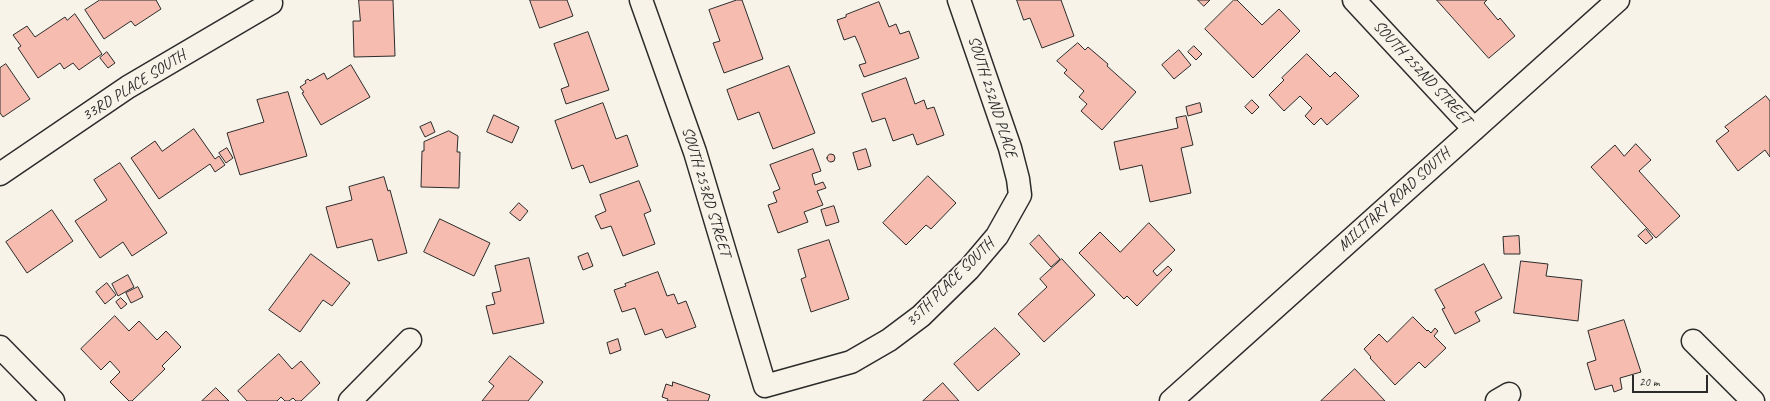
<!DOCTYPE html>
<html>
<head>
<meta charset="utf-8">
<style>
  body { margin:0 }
  #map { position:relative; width:1770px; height:401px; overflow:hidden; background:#f7f3e8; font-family:Caveat,sans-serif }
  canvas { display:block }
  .scale { position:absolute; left:1632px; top:375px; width:76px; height:18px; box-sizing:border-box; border:2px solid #2b2b2b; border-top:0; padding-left:5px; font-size:12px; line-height:14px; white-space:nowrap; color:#2b2b2b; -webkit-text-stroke:3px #f7f3e8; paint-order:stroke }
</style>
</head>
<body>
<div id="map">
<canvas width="1770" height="401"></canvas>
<div class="scale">20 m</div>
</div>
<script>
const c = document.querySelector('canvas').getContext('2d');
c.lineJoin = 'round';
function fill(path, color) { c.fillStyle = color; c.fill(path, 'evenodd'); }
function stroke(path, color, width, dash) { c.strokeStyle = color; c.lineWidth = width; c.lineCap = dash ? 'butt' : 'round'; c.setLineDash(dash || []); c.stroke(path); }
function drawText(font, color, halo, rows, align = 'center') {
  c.font = font + ' Caveat,sans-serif'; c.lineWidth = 3.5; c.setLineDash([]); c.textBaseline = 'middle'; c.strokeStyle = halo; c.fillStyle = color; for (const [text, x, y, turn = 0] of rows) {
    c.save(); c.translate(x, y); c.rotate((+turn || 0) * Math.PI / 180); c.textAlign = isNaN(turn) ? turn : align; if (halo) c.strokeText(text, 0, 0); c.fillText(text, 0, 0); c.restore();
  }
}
const building = new Path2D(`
  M100,0H156L161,9L135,26L131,21L104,39L85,10Z
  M359,0H393L395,56L354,57L353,21H360Z
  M530,0H567L573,16L540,28Z
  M737,0H742L763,59L724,73L713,43L720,41L709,10Z
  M1017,0H1061L1074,36L1042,48L1030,18L1024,20Z
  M1198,0H1210L1204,6Z
  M1234,0H1237L1262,25L1279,9L1300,31L1253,78L1205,29Z
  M1437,0H1487L1484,3L1498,20L1500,18L1515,36L1489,58Z
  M879,2L889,27L896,24L900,34L909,31L919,58L864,77L859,65L866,63L859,45L855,36L844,40L837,20L846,17V15Z
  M75,14L102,54L79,70L73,63L64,69L60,63L38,78L18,48L21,46L13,35L27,26L35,37L65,17L67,20Z
  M588,32L609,90L566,104L561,89L569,86L554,44Z
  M1078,43L1085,50L1088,47L1108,64L1107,66L1136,92L1102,130L1081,111L1087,104L1079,97L1084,91L1064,73L1067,70L1057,61Z
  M1194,46L1202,54L1196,60L1188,52Z
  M1179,50L1191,65L1174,79L1162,65Z
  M107,52L115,63L108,68L100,58Z
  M1307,54L1330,77L1335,72L1359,96L1327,125L1321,118L1314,125L1305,116L1312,108L1300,96L1284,111L1269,95L1284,80L1282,78Z
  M6,64L30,99L3,117L0,113V68Z
  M351,65L370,97L321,125L302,93L304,92L300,87L306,83L305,81L308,79L310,81L324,73L327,79Z
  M789,66L815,133L773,149L759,112L738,120L727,90Z
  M906,78L915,104L924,100L927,109L934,107L944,135L917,145L913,134L893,141L885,118L872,122L862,94Z
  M288,92L307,156L240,175L227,133L264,122L257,100Z
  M1766,96L1770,101V157L1765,150L1738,171L1716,141L1729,131L1725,127Z
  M1252,100L1259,107L1252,114L1245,107Z
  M603,103L616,139L627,135L638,166L590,183L583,165L572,169L555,121Z
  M1200,103L1202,112L1188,116L1186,107Z
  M494,115L519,127L512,143L487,132Z
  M1186,116L1193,145L1181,148L1191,193L1150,202L1142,165L1120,170L1114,142L1178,128L1176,118Z
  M431,122L435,132L425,137L420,127Z
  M194,129L215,159L219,156L225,165L215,172L210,164L159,199L131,158L155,141L162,151Z
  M449,131L458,136L457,152H460L459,188L421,187L422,151H424V142Z
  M1636,144L1651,160L1639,171L1680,216L1656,238L1591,167L1615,145L1624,156Z
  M227,148L233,158L226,163L219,153Z
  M813,149L821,171L812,174L814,181L815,185L823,182L826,188L817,191L823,205L804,212L808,222L778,233L768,205L777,202L773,192L780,189L770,165Z
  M866,149L871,166L858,170L853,153Z
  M827 158a4 4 0 1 1 8 0a4 4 0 1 1-8 0Z
  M120,163L167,233L132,256L123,242L100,258L75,221L107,200L94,180Z
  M928,176L956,203L931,229L926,225L906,245L883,223Z
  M384,177L388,191L390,190L407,253L378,261L372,239L337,248L326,207L352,200L349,187Z
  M639,181L651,211L644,214L655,244L623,256L611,226L601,229L595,216L606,211L600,195Z
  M519,203L528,211L520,221L510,213Z
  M834,206L839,222L826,226L821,210Z
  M52,210L73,241L27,273L6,242Z
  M440,219L490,243L474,276L424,252Z
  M1149,223L1175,250L1153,271L1157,276L1168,266L1172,270L1137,306L1127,296L1124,299L1079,253L1100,232L1120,252Z
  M1646,229L1653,238L1646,244L1638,236Z
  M1039,235L1060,259L1051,267L1030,244Z
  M1519,236L1520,254H1504L1503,237Z
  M829,240L849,299L811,312L801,279L806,277L798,250Z
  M588,253L593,266L583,270L578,257Z
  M311,254L350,283L332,306L323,300L300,332L269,310Z
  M529,258L544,323L493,334L486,306L495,304L492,293L501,291L495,266Z
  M1062,259L1095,295L1044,342L1018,314L1047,287L1040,279Z
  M1521,261L1548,264L1546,276L1582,280L1578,321L1514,313Z
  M1484,264L1502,298L1475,312L1480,321L1455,334L1442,309L1445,308L1435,290Z
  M658,272L667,296L674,294L678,304L686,301L696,327L666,338L662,329L645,335L635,308L622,312L614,290L626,286L625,284Z
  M128,275L134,287L118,296L112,284Z
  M107,283L116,295L105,304L96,292Z
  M138,287L143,297L131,303L126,293Z
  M121,298L127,304L121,309L116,302Z
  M115,316L129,331L139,321L157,340L166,331L181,347L162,366L165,369L132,401H129L110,382L120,372L110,361L101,370L81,349Z
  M1413,317L1427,331L1428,330L1431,333L1435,328L1438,331L1434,336L1446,348L1425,368L1419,362L1395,385L1370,358L1371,357L1364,349L1379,334L1387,342Z
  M1624,320L1641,372L1620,378L1622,389L1614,392L1612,385L1595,390L1587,363L1596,360L1588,331Z
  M995,328L1020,354L978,391L954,364Z
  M618,339L621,350L610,354L607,343Z
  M279,354L292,369L301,361L320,383L301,401H296L293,398L289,401H285L281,397L277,401H247L238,391Z
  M510,356L543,382L528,401H482L494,386L489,382Z
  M1355,369L1385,401H1321Z
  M673,382L710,395L708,401H667L668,399L662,397L666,384L672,386Z
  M943,383L959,401H923Z
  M216,388L229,401H202Z`);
fill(building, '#f7bcb0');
stroke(building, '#2b2b2b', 1);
const minor = new Path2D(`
  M641,0L695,152L765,386
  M1354,0L1474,129
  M0,174L128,87L271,3
  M1693,341L1753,401
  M0,347L53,401
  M765,386L851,362L889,340L921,316L969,269L997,236L1020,195L1018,179L1010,148L959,0
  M350,401L410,340
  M1497,401L1509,394`);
const secondary = new Path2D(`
  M1171,401L1618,0`);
stroke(minor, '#2b2b2b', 25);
stroke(secondary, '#2b2b2b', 25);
stroke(minor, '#f7f3e8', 22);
stroke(secondary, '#f7f3e8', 22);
drawText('16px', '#2b2b2b', '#f7f3e8', [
  ["SOUTH 252ND STREET",1422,73,47],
  ["33RD PLACE SOUTH",134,86,-32],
  ["SOUTH 252ND PLACE",992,97,72],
  ["SOUTH 253RD STREET",706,192,73],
  ["MILITARY ROAD SOUTH",1394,200,-42],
  ["35TH PLACE SOUTH",950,283,-45]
]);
</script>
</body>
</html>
